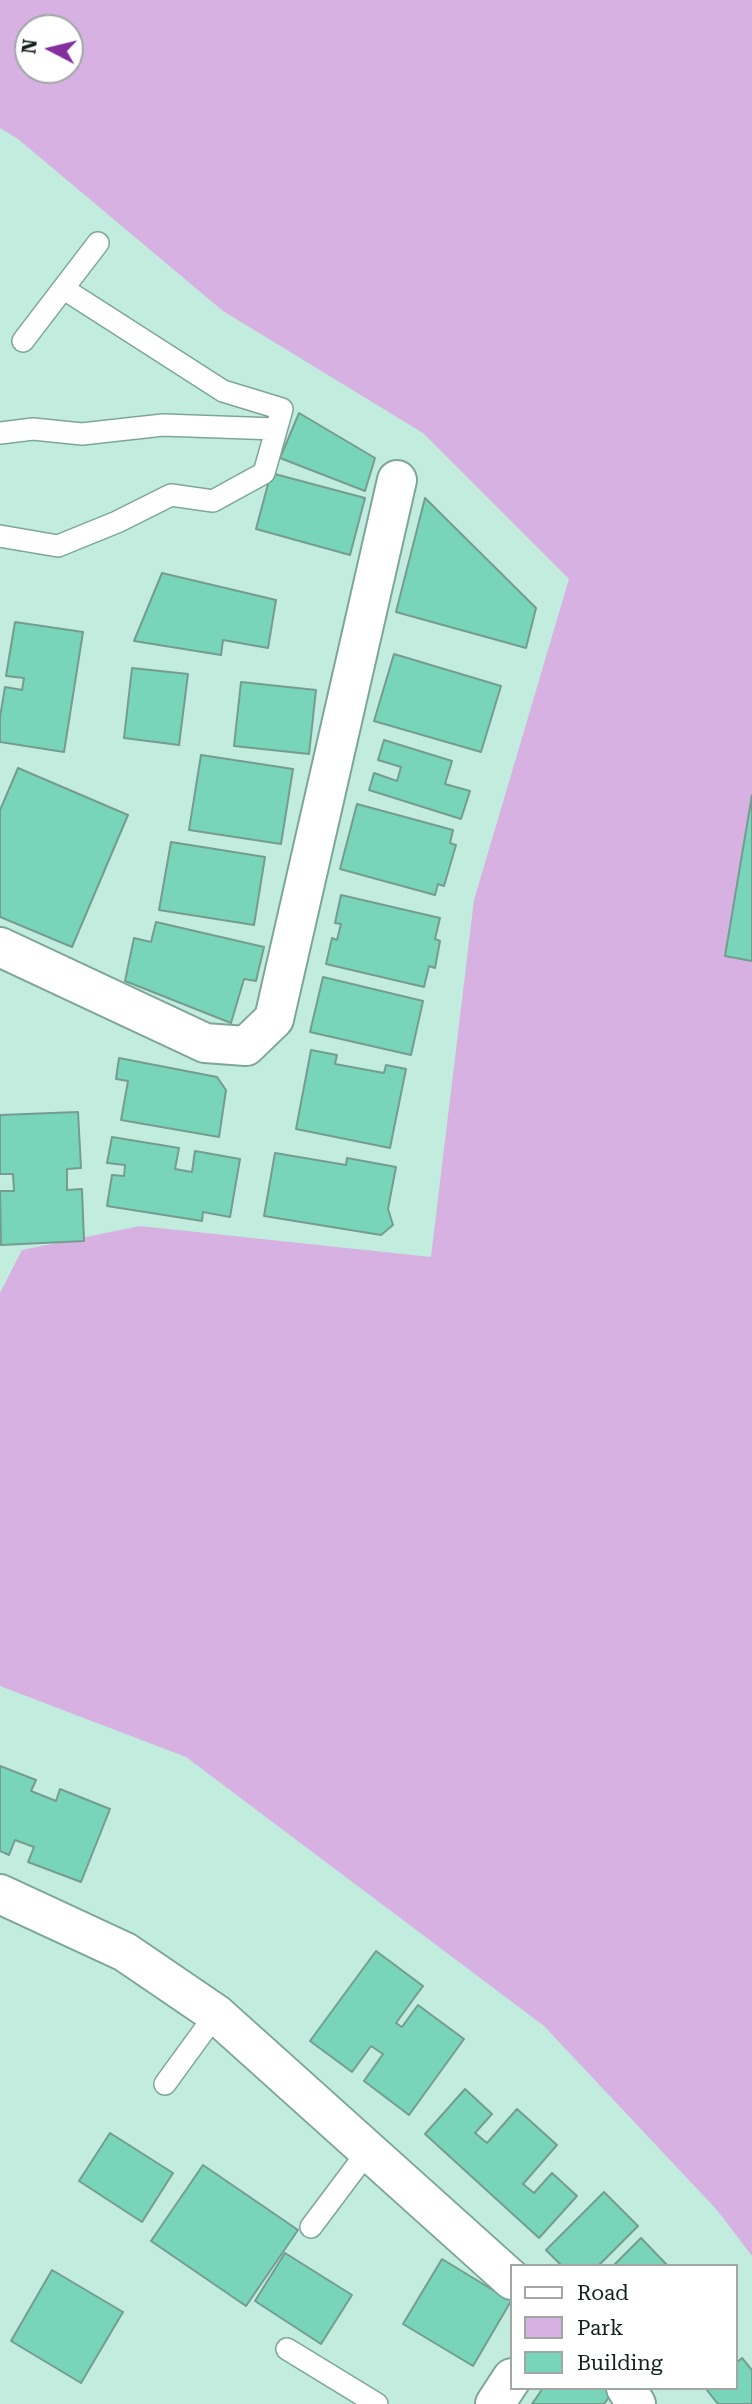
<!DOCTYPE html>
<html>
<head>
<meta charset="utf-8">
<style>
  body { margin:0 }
  #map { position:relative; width:752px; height:2404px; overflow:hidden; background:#c2edde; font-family:"Roboto Serif",serif }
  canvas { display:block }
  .legend { position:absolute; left:510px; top:2264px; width:228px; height:126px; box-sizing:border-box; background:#fff; border:2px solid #a0a7a5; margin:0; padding:9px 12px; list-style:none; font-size:21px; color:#12221d }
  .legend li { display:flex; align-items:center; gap:14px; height:35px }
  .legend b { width:35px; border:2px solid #a0a7a5 }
  .north { position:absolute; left:14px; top:14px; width:70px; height:70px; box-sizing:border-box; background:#fff; border:2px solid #a0a7a5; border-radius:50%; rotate:277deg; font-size:19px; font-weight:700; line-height:28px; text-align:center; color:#12221d }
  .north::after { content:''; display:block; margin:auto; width:24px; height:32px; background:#842f9d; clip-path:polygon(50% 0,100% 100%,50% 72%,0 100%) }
</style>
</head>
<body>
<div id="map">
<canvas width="752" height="2404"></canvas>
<ul class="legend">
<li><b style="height:9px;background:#fff"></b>Road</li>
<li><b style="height:19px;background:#d6b1e2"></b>Park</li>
<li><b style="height:19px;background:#79d5b9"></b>Building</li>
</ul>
<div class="north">N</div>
</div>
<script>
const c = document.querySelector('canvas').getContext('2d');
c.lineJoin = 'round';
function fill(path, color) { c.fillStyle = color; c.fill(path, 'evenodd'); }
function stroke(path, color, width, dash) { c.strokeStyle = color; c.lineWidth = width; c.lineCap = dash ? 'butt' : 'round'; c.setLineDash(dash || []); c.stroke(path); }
fill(new Path2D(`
  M0,0H752V2256L717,2210L544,2026L186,1757L0,1686V1293L22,1250L140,1226L431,1257L474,900L569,579L423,433L223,311L18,139L0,128ZM28,28H70V70H28Z`), '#d6b1e2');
const building = new Path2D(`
  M299,413L375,458L365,491L280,458Z
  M271,473L365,498L350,555L256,529Z
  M425,498L536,608L526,648L396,612Z
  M162,573L276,600L268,648L223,640L221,655L134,641Z
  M15,622L83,632L64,752L0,742V717L5,687L22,690L24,678L6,676Z
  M394,654L501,686L481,752L374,721Z
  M132,668L188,674L179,745L124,738Z
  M241,682L316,690L309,754L234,746Z
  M384,740L452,761L445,784L470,791L461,819L369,790L374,773L397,781L401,767L378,760Z
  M201,755L293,769L281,844L189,830Z
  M18,768L128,815L72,947L0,917V810Z
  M752,795V961L725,956Z
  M357,804L453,830L450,843L456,845L444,886L438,884L435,895L340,869Z
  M171,842L265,857L254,925L159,910Z
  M341,895L440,918L435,939L440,941L435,968L429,966L424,987L326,964L332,938L337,940L341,924L335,923Z
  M156,922L264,947L256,981L244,979L231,1023L125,981L134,938L151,942Z
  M323,977L423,1001L411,1055L310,1032Z
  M311,1050L337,1055L335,1064L384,1073L386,1065L406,1069L390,1148L296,1129Z
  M119,1058L217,1077L226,1090L219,1137L121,1120L128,1081L116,1079Z
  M78,1112L81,1168L67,1169V1190L82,1189L84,1241L1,1245L0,1191H14L13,1174H0V1115Z
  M112,1137L179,1148L175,1169L192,1172L195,1151L240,1159L230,1217L203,1212L202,1221L107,1206L112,1175L124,1176L125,1165L107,1163Z
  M275,1153L346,1165L347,1158L396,1167L388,1209L393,1225L381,1235L264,1216Z
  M0,1766L36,1780L31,1791L56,1801L60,1789L110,1809L81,1882L28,1862L34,1847L15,1840L9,1855L0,1851Z
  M376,1951L423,1986L396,2023L402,2027L418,2005L464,2039L409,2115L364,2081L383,2054L371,2046L352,2072L310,2041Z
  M465,2089L492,2114L475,2133L487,2143L517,2109L557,2145L523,2184L534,2193L552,2173L577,2196L539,2238L425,2134Z
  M110,2133L173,2173L142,2222L79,2181Z
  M203,2165L298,2230L246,2306L151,2241Z
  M604,2192L638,2226L598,2266H562L546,2250Z
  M641,2238L668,2266H613Z
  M285,2253L352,2295L321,2344L255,2301Z
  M442,2259L511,2301L473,2366L403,2324Z
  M52,2270L123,2312L81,2383L11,2341Z
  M742,2358L752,2370V2404H718L706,2389L736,2388V2363Z
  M543,2388L615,2389L604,2404H532Z`);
fill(building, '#79d5b9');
stroke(building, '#749d8f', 2);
const service = new Path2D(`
  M23,341L98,243
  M0,433L33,429L82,434L163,425L276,429
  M0,536L58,546L117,522L171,495L213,501L264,473L282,409L223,391L64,289
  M165,2084L216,2014
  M311,2227L368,2151
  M287,2349L377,2404`);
const minor = new Path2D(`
  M0,947L205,1043L246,1046L274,1019L397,480
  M0,1894L125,1952L216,2014L512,2280
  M626,2388L636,2404
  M495,2404L512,2378`);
stroke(service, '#7da698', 24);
stroke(minor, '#7da698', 42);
stroke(service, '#fff', 21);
stroke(minor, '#fff', 38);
</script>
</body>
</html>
